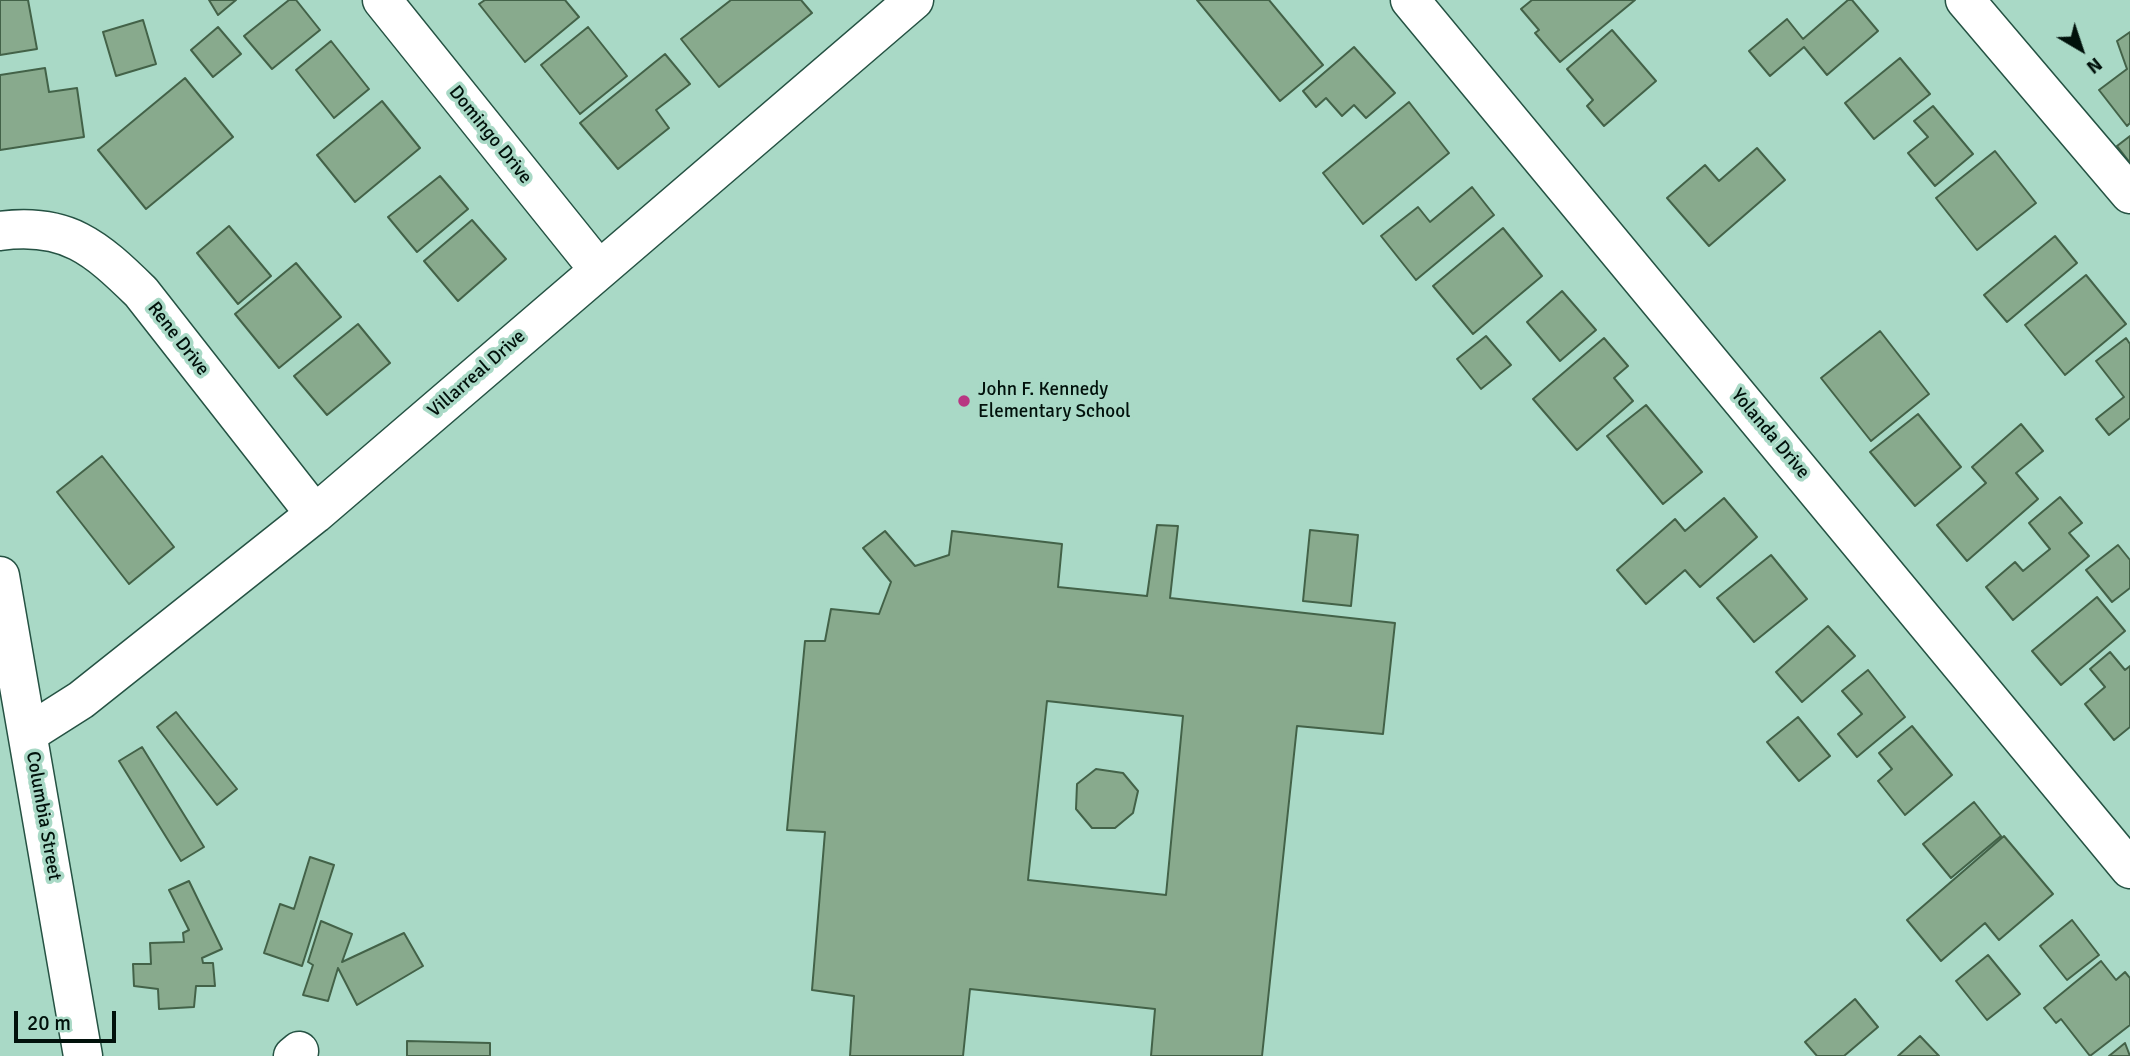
<!DOCTYPE html>
<html>
<head>
<meta charset="utf-8">
<style>
  body { margin:0 }
  #map { position:relative; width:2130px; height:1056px; overflow:hidden; background:#a9d9c6; font-family:Signika,sans-serif }
  canvas { display:block }
  .north { position:absolute; left:2046px; top:14px; width:70px; height:70px; -webkit-text-stroke:5px #a9d9c6; paint-order:stroke; rotate:141deg; font-size:19px; font-weight:700; line-height:28px; text-align:center; color:#01110b }
  .north::after { content:''; display:block; margin:auto; width:24px; height:32px; background:#01110b; clip-path:polygon(50% 0,100% 100%,50% 72%,0 100%) }
  .scale { position:absolute; left:14px; top:1011px; width:102px; height:32px; box-sizing:border-box; border:4px solid #01110b; border-top:0; padding-left:9px; font-size:21px; line-height:24px; white-space:nowrap; color:#01110b; -webkit-text-stroke:5px #a9d9c6; paint-order:stroke }
</style>
</head>
<body>
<div id="map">
<canvas width="2130" height="1056"></canvas>
<div class="north">N</div>
<div class="scale">20 m</div>
</div>
<script>
const c = document.querySelector('canvas').getContext('2d');
c.lineJoin = 'round';
function fill(path, color) { c.fillStyle = color; c.fill(path, 'evenodd'); }
function stroke(path, color, width, dash) { c.strokeStyle = color; c.lineWidth = width; c.lineCap = dash ? 'butt' : 'round'; c.setLineDash(dash || []); c.stroke(path); }
function drawText(font, color, halo, rows, align = 'center') {
  c.font = font + ' Signika,sans-serif'; c.lineWidth = 7; c.setLineDash([]); c.textBaseline = 'middle'; c.strokeStyle = halo; c.fillStyle = color; for (const [text, x, y, turn = 0] of rows) {
    c.save(); c.translate(x, y); c.rotate((+turn || 0) * Math.PI / 180); c.textAlign = isNaN(turn) ? turn : align; if (halo) c.strokeText(text, 0, 0); c.fillText(text, 0, 0); c.restore();
  }
}
const building = new Path2D(`
  M0,0H28L37,49L0,55Z
  M209,0H236L218,15Z
  M289,0H296L320,30L272,69L244,36Z
  M485,0H565L579,17L525,62L479,4Z
  M731,0H801L812,13L719,87L681,39Z
  M1197,0H1269L1323,65L1280,101Z
  M1532,0H1635L1560,62L1535,33L1539,30L1521,9Z
  M1848,0H1852L1878,31L1827,75L1804,47L1770,76L1749,51L1787,19L1803,39Z
  M143,20L156,64L116,76L103,32Z
  M218,27L241,54L213,77L191,50Z
  M588,27L627,76L580,114L541,65Z
  M1612,30L1656,81L1604,126L1587,106L1593,100L1567,69Z
  M2130,32V123L2127,126L2099,90L2127,69L2117,41Z
  M331,41L369,89L334,118L296,70Z
  M1354,47L1395,93L1366,118L1354,105L1342,116L1326,98L1316,107L1303,91Z
  M665,54L690,84L656,110L669,128L618,169L580,123Z
  M1900,58L1930,94L1874,139L1845,103Z
  M45,68L49,92L77,88L84,137L0,150V75Z
  M185,78L233,137L146,209L98,150Z
  M382,101L420,148L355,202L317,155Z
  M1409,102L1449,153L1363,224L1323,173Z
  M1933,106L1973,154L1935,186L1908,153L1928,137L1914,121Z
  M2130,136V163L2117,146Z
  M1757,148L1785,180L1709,246L1667,198L1705,165L1719,181Z
  M1995,151L2036,203L1977,250L1936,198Z
  M440,176L468,209L417,252L388,217Z
  M1472,187L1494,215L1416,280L1381,236L1418,207L1430,222Z
  M472,220L506,259L458,301L424,261Z
  M229,226L271,276L238,304L197,253Z
  M1503,228L1542,276L1473,334L1433,286Z
  M2055,236L2077,263L2007,322L1984,295Z
  M296,263L341,317L279,368L235,314Z
  M2086,275L2126,324L2065,375L2025,325Z
  M1562,291L1596,330L1560,361L1527,322Z
  M358,324L390,363L327,415L294,376Z
  M1880,331L1929,394L1871,441L1821,378Z
  M1486,336L1511,365L1481,389L1457,359Z
  M1604,338L1628,366L1614,378L1633,401L1577,450L1533,399Z
  M2126,338L2130,344V418L2109,435L2096,419L2124,397L2096,361Z
  M1646,405L1702,472L1663,504L1607,436Z
  M1918,414L1961,467L1915,506L1870,452Z
  M2021,424L2043,451L2016,473L2038,499L1967,561L1937,525L1986,483L1972,467Z
  M102,456L174,547L129,584L57,492Z
  M2060,497L2082,523L2069,533L2089,556L2013,620L1986,587L2015,562L2023,571L2050,549L2029,523Z
  M1724,498L1757,537L1700,587L1685,570L1646,604L1617,570L1675,519L1685,531Z
  M1157,525L1178,526L1170,598L1395,623L1383,734L1297,726L1262,1056H1151L1155,1009L970,989L963,1056H850L854,996L812,990L825,832L787,830L805,641H825L831,609L879,614L891,582L863,548L885,531L915,566L949,555L952,531L1062,544L1058,587L1147,596ZM1047,701L1183,716L1166,895L1028,880Z
  M1310,530L1358,535L1351,606L1303,601Z
  M2118,545L2130,560V588L2112,602L2086,570Z
  M1771,555L1807,599L1754,642L1717,598Z
  M2097,597L2125,631L2061,685L2032,651Z
  M1828,626L1855,656L1802,702L1776,672Z
  M2110,652L2125,670L2130,666V727L2114,740L2085,704L2105,687L2090,669Z
  M1868,670L1905,717L1857,757L1838,734L1862,714L1842,691Z
  M176,712L237,789L217,805L157,727Z
  M1798,717L1830,756L1799,781L1767,742Z
  M1912,726L1952,775L1905,815L1878,781L1892,769L1879,753Z
  M142,747L204,847L181,861L119,761Z
  M1096,769L1123,773L1138,791L1133,813L1115,828H1092L1076,809L1077,784Z
  M1974,802L2001,836L1951,878L1923,844Z
  M2004,836L2053,894L1999,940L1985,923L1941,961L1907,920Z
  M310,857L334,865L302,966L264,953L280,904L294,909Z
  M189,881L222,949L202,958L203,963H213L215,986H196L194,1007L159,1009L158,989L134,986L133,964H151L150,943L184,942L183,933L189,930L169,890Z
  M2072,920L2099,955L2067,980L2040,946Z
  M321,921L352,934L342,962L404,933L423,966L357,1005L338,968L328,1001L303,995L313,965L308,962Z
  M1988,955L2020,994L1987,1020L1956,981Z
  M2101,961L2116,980L2125,972L2130,978V1025L2090,1056L2061,1019L2056,1023L2044,1008Z
  M1855,999L1878,1027L1844,1056H1817L1805,1042Z
  M1920,1036L1939,1056H1898Z
  M407,1041L490,1043V1056H407Z
  M2125,1043L2130,1056H2109Z`);
fill(building, '#88aa8d');
stroke(building, '#436248', 2);
const minor = new Path2D(`
  M382,0L599,270
  M1410,0L2130,869
  M1965,0L2130,194
  M0,231C67,222 96,248 141,292L315,514
  M29,733L81,700L315,514L914,0
  M293,1056L299,1051`);
const tertiary = new Path2D(`
  M0,576L83,1056`);
stroke(minor, '#255243', 41);
stroke(tertiary, '#255243', 41);
stroke(minor, '#fff', 38);
stroke(tertiary, '#fff', 38);
for (const [x, y, r, color] of [
  [964,401,7,"#b83782"]
]) { const dot = new Path2D(); dot.arc(x, y, r, 0, 2 * Math.PI); c.fillStyle = color; c.fill(dot); stroke(dot, '#a9d9c6', 2.5); }
drawText('19px', '#01110b', '#a9d9c6', [
  ["Domingo Drive",490,135,51],
  ["Rene Drive",178,339,52],
  ["Villarreal Drive",477,374,-41],
  ["Yolanda Drive",1770,434,50],
  ["Columbia Street",43,816,80]
]);
drawText('19px', '#01110b', '#a9d9c6', [
  ["John F. Kennedy",978,390],
  ["Elementary School",978,412]
], 'left');
</script>
</body>
</html>
